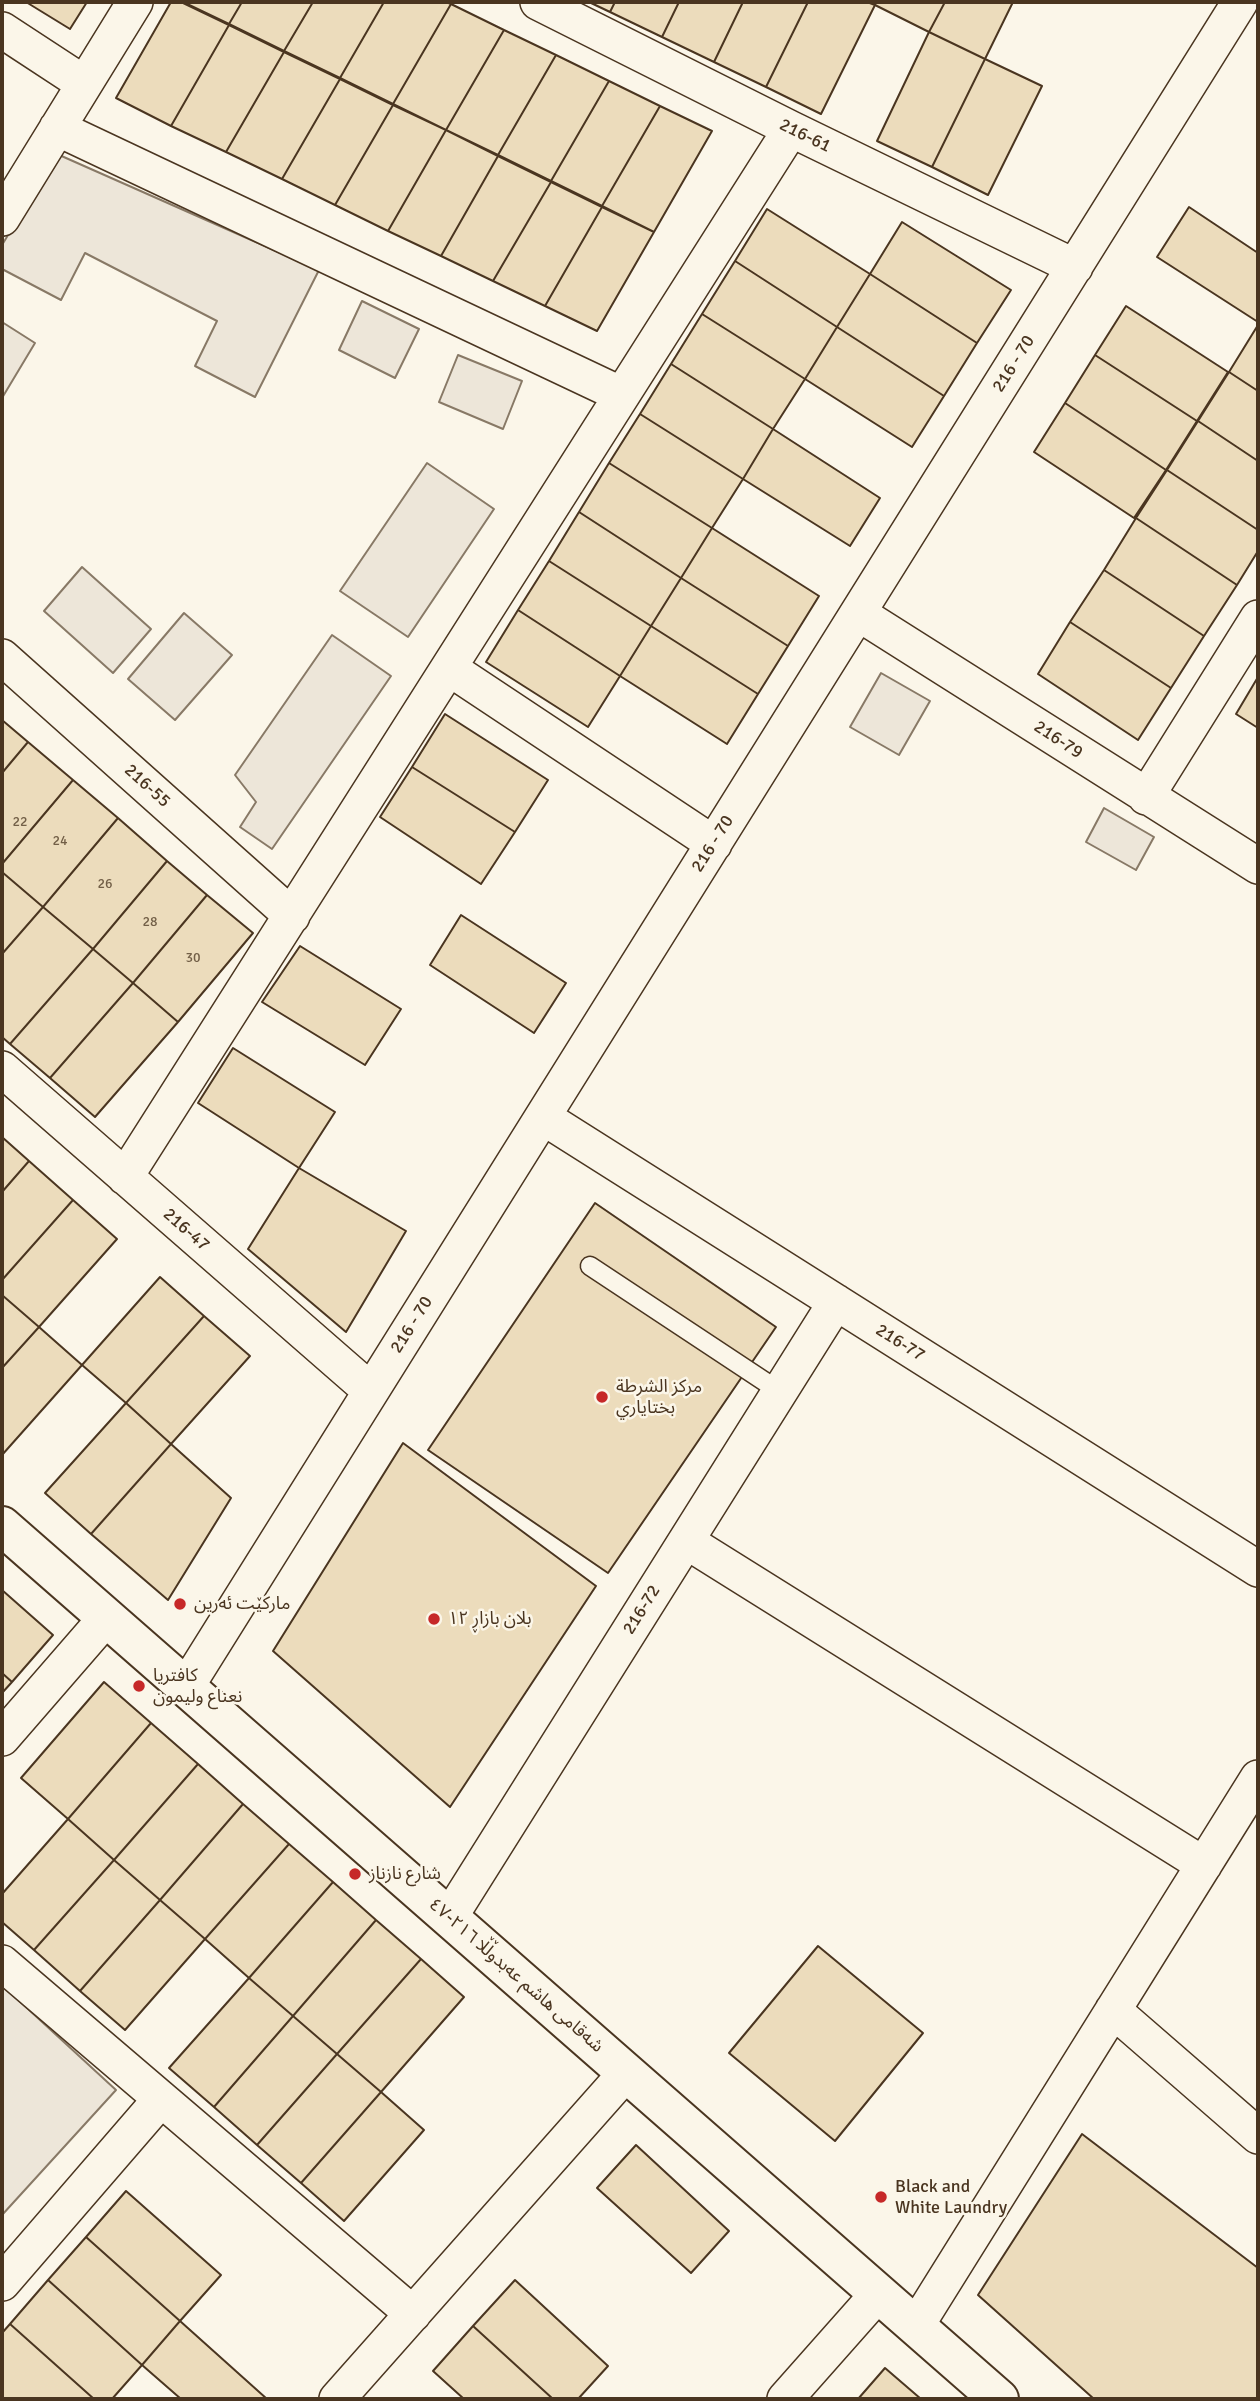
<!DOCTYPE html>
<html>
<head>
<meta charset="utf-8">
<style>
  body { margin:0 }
  #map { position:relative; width:1260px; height:2401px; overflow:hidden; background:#fbf6e9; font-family:Signika,sans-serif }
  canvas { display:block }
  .frame { position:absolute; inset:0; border:4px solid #4a3520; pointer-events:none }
</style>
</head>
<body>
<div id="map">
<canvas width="1260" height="2401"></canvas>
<div class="frame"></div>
</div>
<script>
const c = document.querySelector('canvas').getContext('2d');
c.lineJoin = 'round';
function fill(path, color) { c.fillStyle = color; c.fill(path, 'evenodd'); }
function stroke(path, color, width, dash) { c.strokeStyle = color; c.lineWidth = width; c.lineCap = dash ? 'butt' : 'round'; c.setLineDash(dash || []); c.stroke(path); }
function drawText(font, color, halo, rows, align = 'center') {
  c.font = font + ' Signika,"Noto Sans Arabic",sans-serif'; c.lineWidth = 5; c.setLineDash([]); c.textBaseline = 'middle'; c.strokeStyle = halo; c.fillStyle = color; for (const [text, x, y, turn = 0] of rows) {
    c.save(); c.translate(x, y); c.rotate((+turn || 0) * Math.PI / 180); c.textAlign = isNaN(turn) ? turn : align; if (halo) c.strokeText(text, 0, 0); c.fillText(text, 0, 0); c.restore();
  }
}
const green = new Path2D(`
  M57,154L319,270L255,397L195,366L217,321L85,253L61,300L2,269V245Z
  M362,301L419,329L395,378L339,350Z
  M2,322L35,343L2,398Z
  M458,355L522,381L503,429L439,402Z
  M427,463L494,509L408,637L340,591Z
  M82,567L151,629L113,673L44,611Z
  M184,613L232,655L175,720L128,679Z
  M332,635L391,676L272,849L240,827L256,802L235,775Z
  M881,673L930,701L899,755L850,727Z
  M1104,808L1154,837L1136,870L1086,842Z
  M2,1985L116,2090L2,2215Z`);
fill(green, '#ede6d9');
stroke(green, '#887966', 2);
const building = new Path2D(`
  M26,2H87L70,29Z
  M171,2H181L229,25L171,126L116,98Z
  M183,2H242L229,24Z
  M242,2H313L284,51L229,24Z
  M313,2H384L340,78L284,51Z
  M384,2H446L451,4L393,104L340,78Z
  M589,2H615L610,12Z
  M615,2H679L662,37L610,12Z
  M679,2H743L714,62L662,37Z
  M743,2H808L766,87L714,62Z
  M808,2H867L875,5L821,114L766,87Z
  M876,2H945L929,32L875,5Z
  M945,2H1013L985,59L929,32Z
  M451,4L504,30L446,130L393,104Z
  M229,25L284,52L226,152L171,126Z
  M504,30L556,55L498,155L446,130Z
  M929,32L985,59L932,167L877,141Z
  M284,52L340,79L282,179L226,152Z
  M556,55L609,81L551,181L498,155Z
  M985,59L1042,86L988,195L932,167Z
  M340,79L393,105L335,205L282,179Z
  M609,81L660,106L602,206L551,181Z
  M393,105L446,130L388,231L335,205Z
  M660,106L712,131L654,232L602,206Z
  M446,130L498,156L441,256L388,231Z
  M498,156L551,182L493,281L441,256Z
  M551,182L602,207L545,306L493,281Z
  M602,207L654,232L597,331L545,306Z
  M1189,207L1258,253V322L1157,257Z
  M767,209L870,274L837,327L735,261Z
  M902,222L1011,290L977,343L870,274Z
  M735,261L837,327L805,379L702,314Z
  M870,274L977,343L944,396L837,327Z
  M1126,306L1228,372L1197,421L1095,355Z
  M702,314L805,379L773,429L671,364Z
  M1258,325V391L1229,372Z
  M837,327L944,396L912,447L805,379Z
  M1095,355L1197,421L1166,470L1065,403Z
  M671,364L773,429L743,479L640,414Z
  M1229,372L1258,391V461L1198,421Z
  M1065,403L1166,470L1134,518L1034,452Z
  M640,414L743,479L712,528L609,463Z
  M1198,421L1258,461V530L1167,470Z
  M773,429L880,498L850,546L743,479Z
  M609,463L712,528L681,578L579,512Z
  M1167,470L1258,530V551L1237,585L1136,518Z
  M579,512L681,578L651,626L549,561Z
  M1136,518L1237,585L1204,636L1104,570Z
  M712,528L819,596L788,646L681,578Z
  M549,561L651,626L620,676L518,610Z
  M1104,570L1204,636L1171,688L1070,622Z
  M681,578L788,646L758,694L651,626Z
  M518,610L620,676L588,727L486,662Z
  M1070,622L1171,688L1138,740L1038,674Z
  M651,626L758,694L727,744L620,676Z
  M1258,677V728L1236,714Z
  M445,714L548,780L515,832L412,767Z
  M2,720L28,742L2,773Z
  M28,742L73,780L2,864V773Z
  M412,767L515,832L481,884L380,817Z
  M73,780L118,818L43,907L2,872V864Z
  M118,818L167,861L93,949L43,907Z
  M167,861L207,895L133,983L93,949Z
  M2,872L43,907L2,954Z
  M207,895L253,933L178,1022L133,983Z
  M43,907L93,949L10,1044L2,1037V954Z
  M461,915L566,983L534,1033L430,965Z
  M300,946L401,1009L365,1065L262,1002Z
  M93,949L133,983L50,1078L10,1044Z
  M133,983L178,1022L95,1117L50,1078Z
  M233,1048L335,1112L299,1168L198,1103Z
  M2,1137L29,1161L2,1192Z
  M29,1161L73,1200L2,1280V1192Z
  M299,1168L406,1231L346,1332L248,1249Z
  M73,1200L117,1239L39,1327L2,1295V1280Z
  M595,1203L776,1327L608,1573L428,1450Z
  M160,1277L204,1316L126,1403L82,1365Z
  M2,1295L39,1327L2,1368Z
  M204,1316L250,1356L171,1444L126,1403Z
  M39,1327L82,1365L2,1455V1368Z
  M126,1403L171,1444L91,1534L45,1493Z
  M403,1443L596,1586L450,1807L273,1651Z
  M171,1444L231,1498L168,1600L91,1534Z
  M2,1590L53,1635L12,1682L2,1673Z
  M2,1673L12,1682L2,1693Z
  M104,1682L151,1723L68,1819L21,1778Z
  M151,1723L198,1764L114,1860L68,1819Z
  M198,1764L243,1804L160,1900L114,1860Z
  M243,1804L289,1844L205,1939L160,1900Z
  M68,1819L114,1860L34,1950L2,1922V1894Z
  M289,1844L333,1882L249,1978L205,1939Z
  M114,1860L160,1900L80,1991L34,1950Z
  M333,1882L376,1920L293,2016L249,1978Z
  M160,1900L205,1939L125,2030L80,1991Z
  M376,1920L421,1959L337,2054L293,2016Z
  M818,1946L923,2033L835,2141L729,2053Z
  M421,1959L464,1997L381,2092L337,2054Z
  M249,1978L293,2016L214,2107L169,2068Z
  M293,2016L337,2054L257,2145L214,2107Z
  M337,2054L381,2092L301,2183L257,2145Z
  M381,2092L424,2130L344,2221L301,2183Z
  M1082,2134L1258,2268V2399H1094L978,2295Z
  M636,2145L729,2231L691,2273L597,2188Z
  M126,2191L221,2275L180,2321L86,2237Z
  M86,2237L180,2321L142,2365L48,2280Z
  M48,2280L142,2365L112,2399H94L10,2324Z
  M515,2280L608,2366L578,2399H553L473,2326Z
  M180,2321L267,2399H181L142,2365Z
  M10,2324L94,2399H2V2333Z
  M473,2326L553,2399H464L433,2371Z
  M885,2368L921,2399H858Z`);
fill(building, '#ecdcbc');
stroke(building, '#4a3520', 2);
const lane = new Path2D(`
  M590,1266L779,1391`);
const street = new Path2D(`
  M538,2L791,129L1075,267
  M2,30L83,83
  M57,128L622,395
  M2,218L135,2
  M858,613L1258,866
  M2,657L292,916
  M449,668L714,844
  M1146,797L1258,618
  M2,1069L371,1391
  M543,1117L1258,1569
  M125,1177L791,129
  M686,1541L1204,1865
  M186,1687L1240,2
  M2,1738L107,1617
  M449,1918L836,1302
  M2,1963L413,2314
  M1113,2010L1258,2136
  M2,2283L161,2099
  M916,2326L1258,1778
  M337,2399L626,2073
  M785,2399L878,2294`);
const secondary = new Path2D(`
  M2,1526L999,2399`);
stroke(lane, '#4a3520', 21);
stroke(street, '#4a3520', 38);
stroke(secondary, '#4a3520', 42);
stroke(lane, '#fbf6e9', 18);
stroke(street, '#fbf6e9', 35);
stroke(secondary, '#fbf6e9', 38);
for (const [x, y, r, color] of [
  [602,1397,7,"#c62828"],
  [180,1604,7,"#c62828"],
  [434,1619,7,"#c62828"],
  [139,1686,7,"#c62828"],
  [355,1874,7,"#c62828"],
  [881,2197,7,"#c62828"]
]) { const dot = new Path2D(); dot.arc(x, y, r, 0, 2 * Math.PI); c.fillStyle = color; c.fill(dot); stroke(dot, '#fbf6e9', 2.5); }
drawText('14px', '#725f47', null, [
  ["22",20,822],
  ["24",60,841],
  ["26",105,884],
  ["28",150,922],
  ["30",193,958]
]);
drawText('18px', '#4a3520', '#fbf6e9', [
  ["216-61",805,136,26],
  ["216 - 70",1014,364,-58],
  ["216-79",1058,740,33],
  ["216-55",147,786,42],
  ["216 - 70",713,844,-58],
  ["216-47",186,1230,41],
  ["216 - 70",412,1325,-58],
  ["216-77",900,1343,32],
  ["216-72",642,1610,-58],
  ["شەقامی هاشم عەبدوڵڵا ٢١٦-٤٧",516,1976,41]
]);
drawText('18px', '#4a3520', '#fbf6e9', [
  ["مركز الشرطة",616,1387],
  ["بختاياري",616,1408],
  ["مارکێت ئەرین",194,1604],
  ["بلان بازاڕ ١٢",448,1619],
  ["كافتريا",153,1676],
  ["نعناع وليمون",153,1697],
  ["شارع نازناز",369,1874],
  ["Black and",895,2187],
  ["White Laundry",895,2208]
], 'left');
</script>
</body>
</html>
